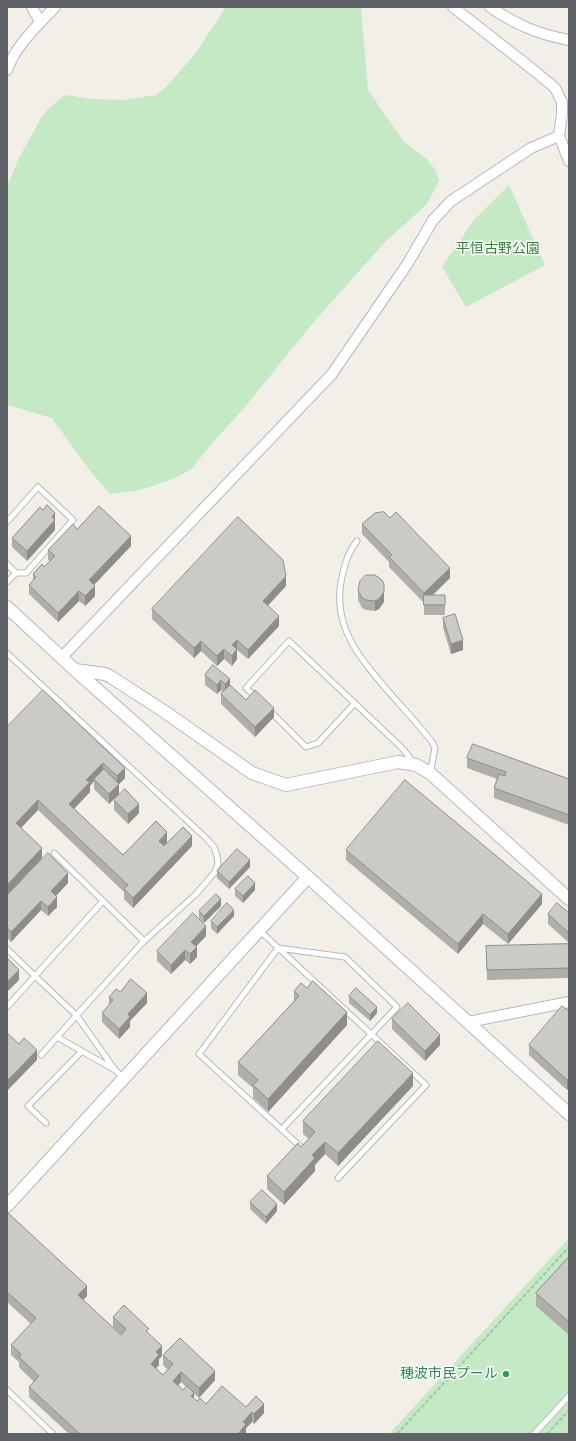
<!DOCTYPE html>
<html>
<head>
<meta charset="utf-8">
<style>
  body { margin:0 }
  #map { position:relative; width:576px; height:1441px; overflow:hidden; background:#f1efe8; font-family:"DejaVu Sans",sans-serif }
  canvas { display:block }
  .frame { position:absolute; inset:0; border:8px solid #5f6368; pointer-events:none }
</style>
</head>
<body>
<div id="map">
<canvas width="576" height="1441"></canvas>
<div class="frame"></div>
</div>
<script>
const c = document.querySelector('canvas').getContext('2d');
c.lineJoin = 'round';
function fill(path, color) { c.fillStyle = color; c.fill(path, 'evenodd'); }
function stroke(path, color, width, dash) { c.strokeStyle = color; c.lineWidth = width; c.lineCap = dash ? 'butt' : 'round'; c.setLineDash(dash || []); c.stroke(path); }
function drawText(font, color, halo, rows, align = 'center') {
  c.font = font + ' "DejaVu Sans","Noto Sans JP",sans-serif'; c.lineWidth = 3; c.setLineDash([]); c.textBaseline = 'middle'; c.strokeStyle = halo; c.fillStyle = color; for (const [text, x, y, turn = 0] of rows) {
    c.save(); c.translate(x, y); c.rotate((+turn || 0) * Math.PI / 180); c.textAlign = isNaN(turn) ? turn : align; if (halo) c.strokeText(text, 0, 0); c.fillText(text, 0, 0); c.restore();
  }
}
fill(new Path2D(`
  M226,7H361L368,90L404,142L428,160L436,171L439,181L427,204L385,242L312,324L245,407L207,449L192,469L173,479L140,490L110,494L91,472L52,418L8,405L7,404V186L19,158L41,118L49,108L65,95L91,99L122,100L156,95L167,86L195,54Z
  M509,185L545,265L466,307L442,267L474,220Z
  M569,1238V1434H389Z`), '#c5e8c5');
const service = new Path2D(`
  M7,522L38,487L73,520L26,573H16L7,564
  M357,541C348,552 345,564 342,577C331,625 359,657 388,691C403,708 418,724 432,742L435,748L430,773
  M7,582L16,573
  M7,653L207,839L214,847L217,856L218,864L215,872L196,894L142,943L57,1037L115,1070
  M257,698L246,688L289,641L402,748L414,763
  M270,711L306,747L318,743L355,703
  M54,853L144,941
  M260,931L426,1085L338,1178
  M7,949L35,976L103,901
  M7,1007L35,976L77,1016L115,1070L124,1078
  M41,1055L57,1037
  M46,1123L28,1106L81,1052
  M282,1129L397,1007L345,957L278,948L199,1054L302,1148
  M7,1390L53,1434
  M534,1434L569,1396`);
const minor = new Path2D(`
  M32,7L40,22
  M453,7L536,72L555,88L562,102V115L559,136L569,161
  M490,7C517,25 537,34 569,40
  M7,70C16,45 37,26 55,7
  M62,657L332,374L408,263L433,220L451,201L531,148L559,136
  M468,1022L569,1002`);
const tertiary = new Path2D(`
  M7,607L75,670L308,877L569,1114
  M75,670L105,674L111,677L165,712L252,773L286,785L398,762L416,765L430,773L569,899
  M7,1206L308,877`);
stroke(service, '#b5b8bc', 7);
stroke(minor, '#b5b8bc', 12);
stroke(tertiary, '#b5b8bc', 14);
stroke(new Path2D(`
  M397,1434L569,1247
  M547,1434L569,1410`), '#9cc7a9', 2, [4, 2]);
stroke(service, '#fff', 5);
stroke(minor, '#fff', 10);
stroke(tertiary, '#fff', 12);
fill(new Path2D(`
  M43,510L55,513V530L27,561L12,547V538Z
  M362,524L450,578L433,595H445V615H424V603L389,567V562L362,534Z
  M77,529L131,546L94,585L95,596L85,606L79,601L58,622L29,594V585L33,580V574L44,567L50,561L48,560V550Z
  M286,586L268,605L279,626L248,659L237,650V659L232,666L224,659L217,666L201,651L194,658L152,619V609Z
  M358,590L384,602L379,609L375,611L366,610L362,608L358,600Z
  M443,618L463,650L451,654L443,628Z
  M213,665L230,686L246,700L274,717L255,737L221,704V694L223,692L221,690L217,694L205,685V675Z
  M43,690L125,778L119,784V794L109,804L94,789V781L90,786V792L74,809L123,855L167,842L164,846H192L133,908L124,899V892L38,810L21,828L42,858L7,895Z
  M467,758L569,779V825L494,798V788L497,779L467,768Z
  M114,800L139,813L128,824L114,810Z
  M346,850L542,904L508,944L483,924L458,954L346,860Z
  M250,867L229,889L217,878V871Z
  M68,883L56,896L57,907L48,916L41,910L11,942L7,938V896Z
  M235,889L255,890L243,903L235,896Z
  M221,906L204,923L199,918V911Z
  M569,913V943L548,924V914Z
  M234,916L217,934L211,928V921Z
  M206,936L196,946L197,957L190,964L185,960L171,974L157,961V951Z
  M569,944V978L487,980L486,946Z
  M294,991L347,1025L268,1112L253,1098V1088L238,1075V1062L294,1001Z
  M120,992L147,1003L130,1021V1027L119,1039L102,1022V1013L109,1005V997Z
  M349,996L377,1013L370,1021L349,1003Z
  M569,1011V1088L567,1090L529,1055V1045Z
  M392,1019L440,1045L425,1061L392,1029Z
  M413,1086L338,1166L325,1154L315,1165V1171L284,1205L267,1189V1176L301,1147L309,1139L303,1134V1121Z
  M250,1202L277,1211L266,1224L250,1209Z
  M7,1212L87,1296L83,1300L121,1335V1334L113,1327V1317L149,1334L162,1356L159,1359V1365L156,1368L163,1375L168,1370L163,1365V1355L215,1380L199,1398L194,1394V1399L197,1401L206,1404L246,1407L264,1413L254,1424L252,1422L246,1428V1434H69L29,1397V1387L34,1382L19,1367V1362L11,1355V1345L31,1324L7,1302ZM181,1382L186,1387L183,1390L178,1385Z
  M569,1257V1335L536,1306V1293Z`), '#afaea9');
fill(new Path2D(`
  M55,513V530L27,561V551L52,517Z
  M131,536V546L89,590V580Z
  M450,568V578L424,603V593Z
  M286,576V586L263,611V601Z
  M95,586V596L85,606V596Z
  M79,591V601L58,622V613Z
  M384,592V602L379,609L375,611V601Z
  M279,616V626L248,659V650Z
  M237,640V659L232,666V645Z
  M463,640V650L451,654V644Z
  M201,641V651L194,658V648Z
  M224,649V659L217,666V656Z
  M230,679V689L225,694V684Z
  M221,680V690L217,694V685Z
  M274,708V717L255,737V727Z
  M103,763V772L94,779V781L90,786V792L69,814V804L86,780Z
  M125,768V778L119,784V794L109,804V794L117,786V776Z
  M38,800V810L16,833V823Z
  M139,804V813L128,824V814Z
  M167,832V842L159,851V841Z
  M192,836V846L133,908V898Z
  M42,848V858L7,895V885Z
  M250,860V867L229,889V882Z
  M68,873V883L51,901V891Z
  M255,883V890L243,903V896Z
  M542,894V904L508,944V934Z
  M57,897V907L48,916V907Z
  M221,899V906L204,923V916Z
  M41,901V910L11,942V932Z
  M234,910V916L217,934V927Z
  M483,914V924L458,954V944Z
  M206,926V936L191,952V942Z
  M197,947V957L190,964V954Z
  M185,950V960L171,974V965Z
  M19,970V980L7,992V982Z
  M147,993V1003L130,1021V1027L119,1039V1029L128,1014Z
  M377,1007V1013L370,1021V1015Z
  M347,1012V1025L268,1112V1099Z
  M440,1035V1045L425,1061V1051Z
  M37,1050V1060L7,1091V1081Z
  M413,1073V1086L338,1166V1153Z
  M569,1078V1088L567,1090V1080Z
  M325,1142V1154L315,1165V1171L284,1205V1192L312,1155Z
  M277,1204V1211L266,1224V1217Z
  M87,1286V1296L78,1305V1295Z
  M162,1346V1356L159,1359V1365L151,1374V1364L156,1352Z
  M215,1371V1380L199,1398V1388Z
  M181,1372V1382L173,1391V1381Z
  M194,1393V1403L191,1396Z
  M264,1404V1413L254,1424V1414Z
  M252,1412V1422L246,1428V1434H239L243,1422Z`), '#8f8d8a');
const building = new Path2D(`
  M47,505L55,513L52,517L55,520L27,551L12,538L40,507L43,510Z
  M99,506L131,536L89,580L95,586L85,596L79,591L58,613L29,585L36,577L33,574L42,564L44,567L55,556L48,550L73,524L77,529Z
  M384,512L390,518L396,512L450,568L424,593L389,557L392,555L362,524L375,513Z
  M238,517L283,560L286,576L263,601L279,616L248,650L237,640L232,645L237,649L232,656L224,649L217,656L201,641L194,648L152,609Z
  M366,575H375L382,580L384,584V592L379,599L375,601L366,600L362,598L358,590L360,581Z
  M424,595H445V605H424Z
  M455,614L463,640L451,644L443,618Z
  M213,665L230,679L225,684L221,680L217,685L205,675Z
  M230,685L246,700L255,690L274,708L255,727L221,694Z
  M43,690L125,768L117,776L103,763L86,780L90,782L69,804L123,855L156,821L167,832L159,841L164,846L183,827L192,836L133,898L124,889L128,885L38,800L16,823L42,848L7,885V727Z
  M473,744L569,779V815L494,788L499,774L505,776L506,772L467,758Z
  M104,769L119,784L109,794L94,779Z
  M405,780L542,894L508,934L483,914L458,944L346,850Z
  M125,789L139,804L128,814L114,800Z
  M237,849L250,860L229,882L217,871Z
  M48,853L68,873L51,891L57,897L48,907L41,901L11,932L7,928V896Z
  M248,876L255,883L243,896L235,889Z
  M216,894L221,899L204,916L199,911Z
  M227,903L234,910L217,927L211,921Z
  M557,903L569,913V933L548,914Z
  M193,913L206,926L191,942L197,947L190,954L185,950L171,965L157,951Z
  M569,944V968L487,970L486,946Z
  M7,958L19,970L7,982Z
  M131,979L147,993L128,1014L130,1017L119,1029L102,1013L113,1000L109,997L116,989L120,992Z
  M313,981L347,1012L268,1099L253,1085L258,1080L238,1062L299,996L294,991L301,983L307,988Z
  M356,988L377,1007L370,1015L349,996Z
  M408,1003L440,1035L425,1051L392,1019Z
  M562,1006L569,1011V1078L567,1080L529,1045Z
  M7,1033L19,1044L24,1038L37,1050L7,1081Z
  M378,1041L413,1073L338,1153L325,1142L312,1155L315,1158L284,1192L267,1176L298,1143L301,1147L315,1132L303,1121Z
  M262,1190L277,1204L266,1217L250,1202Z
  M7,1212L87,1286L78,1295L121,1335L126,1329L113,1317L124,1305L149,1329L146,1331L162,1346L156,1352L159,1355L151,1364L163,1375L173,1364L163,1355L180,1338L215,1371L199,1388L181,1372L173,1381L183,1390L187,1386L194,1393L191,1396L197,1401L200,1398L206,1404L222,1386L246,1407L256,1396L264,1404L254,1414L252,1412L243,1422L246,1424L239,1433L240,1434H80L29,1387L39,1376L19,1357L21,1354L11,1345L36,1318L7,1292Z
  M569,1257V1322L536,1293Z`);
fill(building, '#cccac5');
stroke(building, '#8f8d8a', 1);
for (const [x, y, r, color] of [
  [506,1374,4,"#2e9e5b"]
]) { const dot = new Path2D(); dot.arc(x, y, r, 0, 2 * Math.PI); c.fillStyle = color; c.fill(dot); stroke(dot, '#fff', 1.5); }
drawText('14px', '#348238', '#fff', [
  ["平恒古野公園",498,249]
]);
drawText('14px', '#27864d', '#fff', [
  ["穂波市民プール",498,1374]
], 'right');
</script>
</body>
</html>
